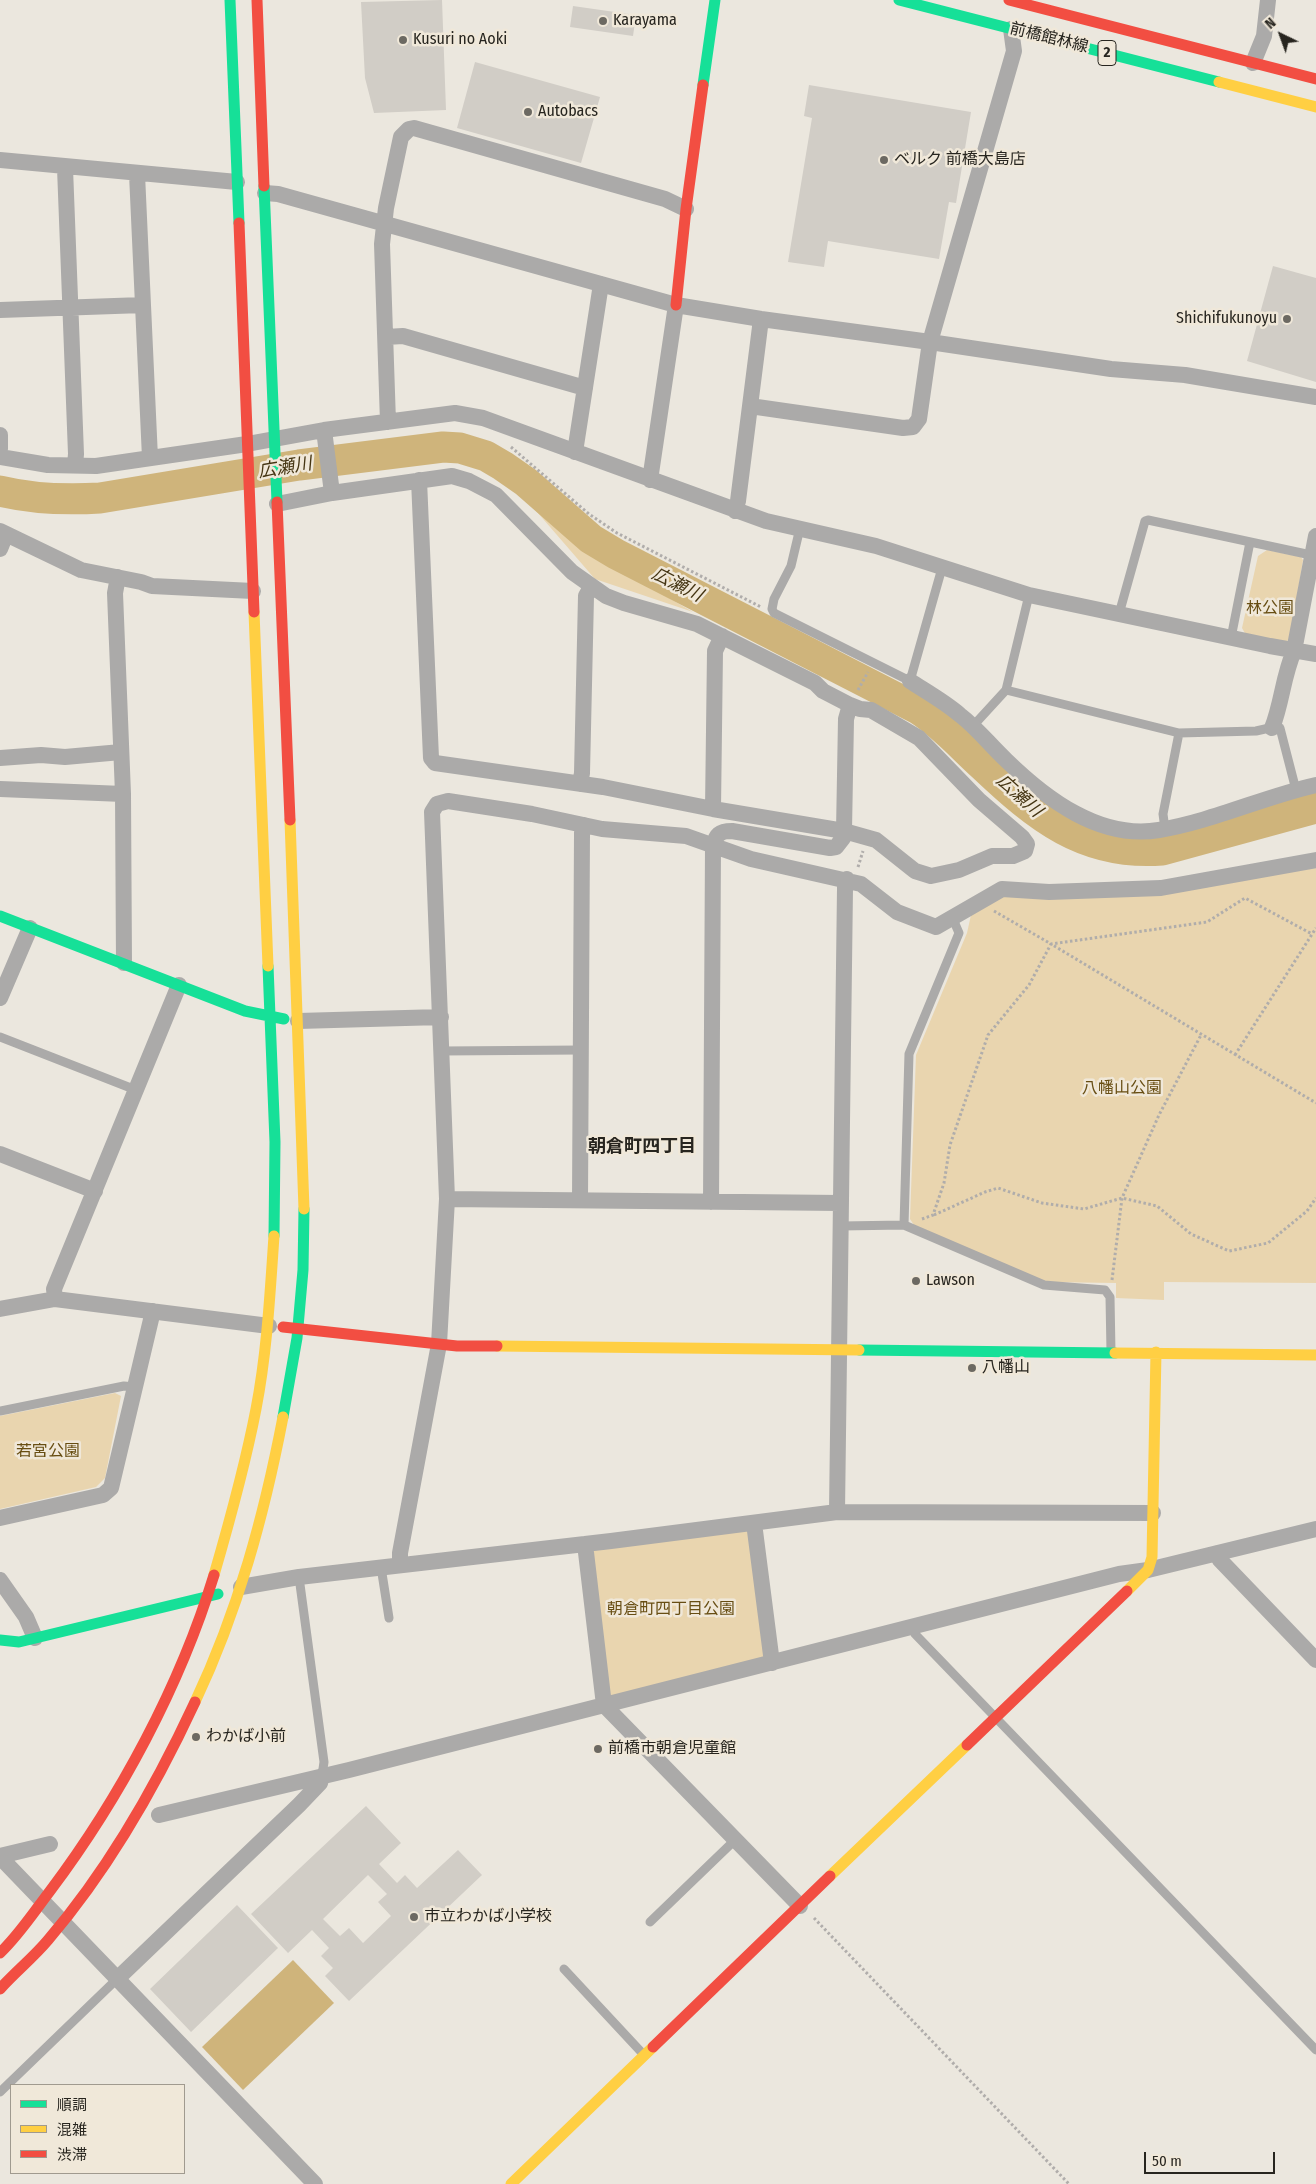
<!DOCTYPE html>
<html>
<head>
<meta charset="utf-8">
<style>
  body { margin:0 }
  #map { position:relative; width:1316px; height:2184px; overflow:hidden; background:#ebe7de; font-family:"Fira Sans Condensed","Noto Sans JP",sans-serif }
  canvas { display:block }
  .legend { position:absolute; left:10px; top:2084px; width:175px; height:90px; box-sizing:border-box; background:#f0e8d9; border:1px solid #a09a8f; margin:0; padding:6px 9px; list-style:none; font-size:15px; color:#27251f }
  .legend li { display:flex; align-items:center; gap:10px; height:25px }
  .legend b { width:25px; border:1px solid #a09a8f }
  .north { position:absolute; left:1256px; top:10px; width:50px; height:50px; -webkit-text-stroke:4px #f0e8d9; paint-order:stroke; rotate:318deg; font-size:14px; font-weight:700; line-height:20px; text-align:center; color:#27251f }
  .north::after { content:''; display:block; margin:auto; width:18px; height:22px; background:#27251f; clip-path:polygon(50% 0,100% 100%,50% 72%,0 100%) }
  .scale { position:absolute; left:1144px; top:2152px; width:131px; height:22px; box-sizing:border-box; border:2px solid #27251f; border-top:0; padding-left:6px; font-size:15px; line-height:18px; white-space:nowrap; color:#27251f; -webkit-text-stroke:4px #f0e8d9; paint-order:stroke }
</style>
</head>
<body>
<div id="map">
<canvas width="1316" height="2184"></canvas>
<ul class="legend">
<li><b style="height:6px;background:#16e098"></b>順調</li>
<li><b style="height:6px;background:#ffcf43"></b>混雑</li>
<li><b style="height:6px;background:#f24e42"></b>渋滞</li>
</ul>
<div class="north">N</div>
<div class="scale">50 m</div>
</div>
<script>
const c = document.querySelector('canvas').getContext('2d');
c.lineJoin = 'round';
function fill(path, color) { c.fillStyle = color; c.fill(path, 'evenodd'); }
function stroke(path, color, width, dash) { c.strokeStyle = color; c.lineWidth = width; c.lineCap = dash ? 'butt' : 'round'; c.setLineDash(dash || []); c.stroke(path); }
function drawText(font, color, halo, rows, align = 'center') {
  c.font = font + ' "Fira Sans Condensed","Noto Sans JP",sans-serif'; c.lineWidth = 5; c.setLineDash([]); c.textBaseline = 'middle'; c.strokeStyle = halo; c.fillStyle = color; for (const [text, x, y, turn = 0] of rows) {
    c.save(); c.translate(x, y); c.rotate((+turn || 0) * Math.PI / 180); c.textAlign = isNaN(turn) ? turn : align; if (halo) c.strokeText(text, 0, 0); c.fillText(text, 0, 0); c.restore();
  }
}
fill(new Path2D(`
  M531,505L614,566L693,612L595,579Z
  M1267,550L1301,557L1303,560L1290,639L1284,643L1246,635L1242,628L1258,556Z
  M1316,868V1283L1164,1282V1300L1116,1298V1283L1046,1282L914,1225L910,1219L916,1055L967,933L971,915L1002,895Z
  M115,1393L121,1396L105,1478L96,1487L0,1509V1416Z
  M748,1530L765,1659L609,1697L590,1548Z`), '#e9d5af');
fill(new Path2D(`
  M293,1960L334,2003L243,2090L202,2047Z`), '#cfb47b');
stroke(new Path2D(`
  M0,491C33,499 66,500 100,498L299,465L443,447L460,448L486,456L503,466L526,482L591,539L616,554L918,709C943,725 961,746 983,766C1037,817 1084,856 1162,850L1316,808`), '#cfb47b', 31);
fill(new Path2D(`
  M442,0L446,110L374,113L365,78L361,2Z
  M573,6L636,15L633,36L570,27Z
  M475,62L600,97L581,163L457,128Z
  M809,85L971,112L956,203L949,202L939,259L828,241L824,267L788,262L812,118L804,116Z
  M1273,266L1316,278V382L1247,361Z
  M366,1806L401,1843L379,1864L397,1883L405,1875L417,1888L458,1850L482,1875L349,2001L325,1976L333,1968L321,1956L329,1948L312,1930L288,1953L251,1914ZM368,1875L387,1894L378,1902L391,1916L363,1943L349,1928L340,1936L323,1919Z
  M237,1905L278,1948L191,2032L150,1989Z`), '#d1cdc6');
stroke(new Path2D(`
  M511,447L589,514L617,533L761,607
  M858,690L868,672
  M858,867L863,851
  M994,911L1051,944L1207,922L1245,898L1312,934
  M1235,1055L1316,928
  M934,1215L985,1192L998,1188L1042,1203L1084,1209L1122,1198L1157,1206L1191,1234L1229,1251L1268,1243L1307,1211L1316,1198
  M922,1219L933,1215L944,1183L950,1145L988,1035L1029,985L1051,944L1316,1103
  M1112,1280L1122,1198L1159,1115L1201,1035
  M814,1918L1069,2184`), '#b0adab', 3, [2.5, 2.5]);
stroke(new Path2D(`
  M800,528L791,566L774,599L772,609L774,613L910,681L942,568
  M1119,614L1145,521L1148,520L1311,555
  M1231,638L1250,542
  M1006,690L1179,733L1256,731L1274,727L1280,728L1296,790
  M973,726L1006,690L1029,595
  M1165,829L1163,814L1179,733
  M0,1037L136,1090
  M442,1051L581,1050
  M904,1225L909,1054L959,933L953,919
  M841,1226L904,1225L1044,1285L1105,1290L1110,1297L1111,1352
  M0,1411L124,1386L135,1387
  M381,1567L389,1618
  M299,1577L324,1762L322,1776
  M913,1627L915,1634L1316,2050
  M650,1922L735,1840
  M564,1969L644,2055
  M0,2092L117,1979`), '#abaaa9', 9);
stroke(new Path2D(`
  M1253,63L1264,36L1268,0
  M0,160L237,182
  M65,168L76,454L75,465
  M137,174L150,458
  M265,193L278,194L676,305L761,319L930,342L1111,369L1185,375L1316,397
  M0,310L143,305
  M386,337L403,336L585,388
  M750,406L903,428L913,427L919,419L930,342L1014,51L1011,29
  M388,422L382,244L386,208L401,137L409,129L414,128L665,199L686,209
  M324,430L332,493
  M0,435V449
  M575,452L601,284
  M0,457L48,465L96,466L247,444L324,430L455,413L483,418L766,521L876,546L1029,595L1270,646L1316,654
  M650,480L676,305
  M277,504L332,493L452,476L469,481L496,495L572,572L606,596L624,603L697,624L815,683L823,691L850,705L860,709L871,710L919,738L979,800L1022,837L1027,844L1025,851L1013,856H992L959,870L931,876L915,871L876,840L844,831L713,809L603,787L435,763L431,758L419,480
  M735,511L738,501L761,319
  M0,531L81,570L141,582L152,586L253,591
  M0,549L6,534
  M118,577L115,593L123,794L124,963
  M910,681C927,692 945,702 960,715C977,728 990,745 1006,760C1046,799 1100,840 1159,830C1213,821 1263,797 1316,785
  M1272,728C1282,703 1283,676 1294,651L1316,536
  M0,758L41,755L65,757L121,752
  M580,784L582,773L586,596L591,587
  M0,789L123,794
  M713,809L715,651L722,636
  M0,998L30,928
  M298,1021L441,1017
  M0,1154L95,1191
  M447,1199L841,1203
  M580,1200L582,833L584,825
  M711,1202L713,846C716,835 719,831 732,831L830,848L836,847L843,838L844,831L846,719L850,705
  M55,1299L54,1289L179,985
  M0,1309L55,1299L269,1326
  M837,1512L845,888L847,879
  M0,1518L103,1495L111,1488L153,1311
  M754,1523L772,1663
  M585,1544L604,1705L800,1906
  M1217,1553L1220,1560L1316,1660
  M400,1565V1553L439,1344L447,1199L432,812L437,804L448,801L532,814L602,829L686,836L751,859L861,884L897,912L936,927L1002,889L1049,892L1161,888L1316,860
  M0,1580L26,1617L35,1638
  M241,1587L299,1577L611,1541L837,1512L1153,1513
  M159,1815L349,1770L1119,1574L1148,1570L1316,1529
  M0,1856L50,1844
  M0,1857L315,2184
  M117,1979L299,1805L320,1783L322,1776`), '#abaaa9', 16);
stroke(new Path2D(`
  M230,0L239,223
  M899,0L1219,82
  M703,85L715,0
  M264,186L277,502
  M0,916L245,1011L284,1019
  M268,966L275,1142L274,1236
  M859,1350L1115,1353
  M283,1417L297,1338L303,1270L304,1209
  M0,1640L19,1642L218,1594`), '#16e098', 11);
stroke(new Path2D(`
  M1219,82L1316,107
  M254,612L268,966
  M290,820L304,1209
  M497,1346L859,1350
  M1115,1353L1316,1355
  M214,1575C230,1520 245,1466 256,1409C267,1352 270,1294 274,1236
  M1127,1591L1148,1570L1152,1557L1156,1352
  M195,1702C238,1611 264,1516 283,1417
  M830,1876L967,1745
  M511,2184L653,2047`), '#ffcf43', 11);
stroke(new Path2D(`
  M257,0L264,186
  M1009,0L1316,79
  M239,223L254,612
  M676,305L686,209L703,85
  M277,502L290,820
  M283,1327L457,1346H497
  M967,1745L1127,1591
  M0,1953C19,1935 34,1912 50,1891C120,1798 180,1686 214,1575
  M0,1989C15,1972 33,1958 48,1940C108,1870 156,1786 195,1702
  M653,2047L830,1876`), '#f24e42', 11);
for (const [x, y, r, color] of [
  [603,21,5,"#6c6962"],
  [403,40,5,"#6c6962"],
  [528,112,5,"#6c6962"],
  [884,160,5,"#6c6962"],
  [1287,319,5,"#6c6962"],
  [916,1281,5,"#6c6962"],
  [972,1368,5,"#6c6962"],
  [196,1737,5,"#6c6962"],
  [598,1749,5,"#6c6962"],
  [414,1917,5,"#6c6962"]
]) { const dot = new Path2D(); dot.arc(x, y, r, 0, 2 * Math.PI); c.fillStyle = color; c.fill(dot); stroke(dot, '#f0e8d9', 2); }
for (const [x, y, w] of [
  [1107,53,18]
]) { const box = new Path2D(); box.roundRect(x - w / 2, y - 12.5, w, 25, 4); c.fillStyle = '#f0e8d9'; c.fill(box); stroke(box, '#27251f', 1); }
drawText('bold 15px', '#27251f', null, [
  ["2",1107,53]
]);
drawText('16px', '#27251f', '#f0e8d9', [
  ["Karayama",613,21],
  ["Kusuri no Aoki",413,40],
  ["Autobacs",538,112],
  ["ベルク 前橋大島店",894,160],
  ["Shichifukunoyu",1277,319,"right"],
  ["Lawson",926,1281],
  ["八幡山",982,1368],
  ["わかば小前",206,1737],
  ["前橋市朝倉児童館",608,1749],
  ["市立わかば小学校",424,1917]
], 'left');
drawText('16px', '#27251f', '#f0e8d9', [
  ["前橋館林線",1049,38,14]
]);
drawText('16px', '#684e13', '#f0e8d9', [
  ["林公園",1270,609],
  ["八幡山公園",1122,1089],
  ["若宮公園",48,1452],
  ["朝倉町四丁目公園",671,1610]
]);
drawText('italic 18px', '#453513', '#f0e8d9', [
  ["広瀬川",285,468,-9],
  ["広瀬川",677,585,27],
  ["広瀬川",1019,796,42]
]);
drawText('bold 18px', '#27251f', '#f0e8d9', [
  ["朝倉町四丁目",642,1147]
]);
</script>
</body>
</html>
